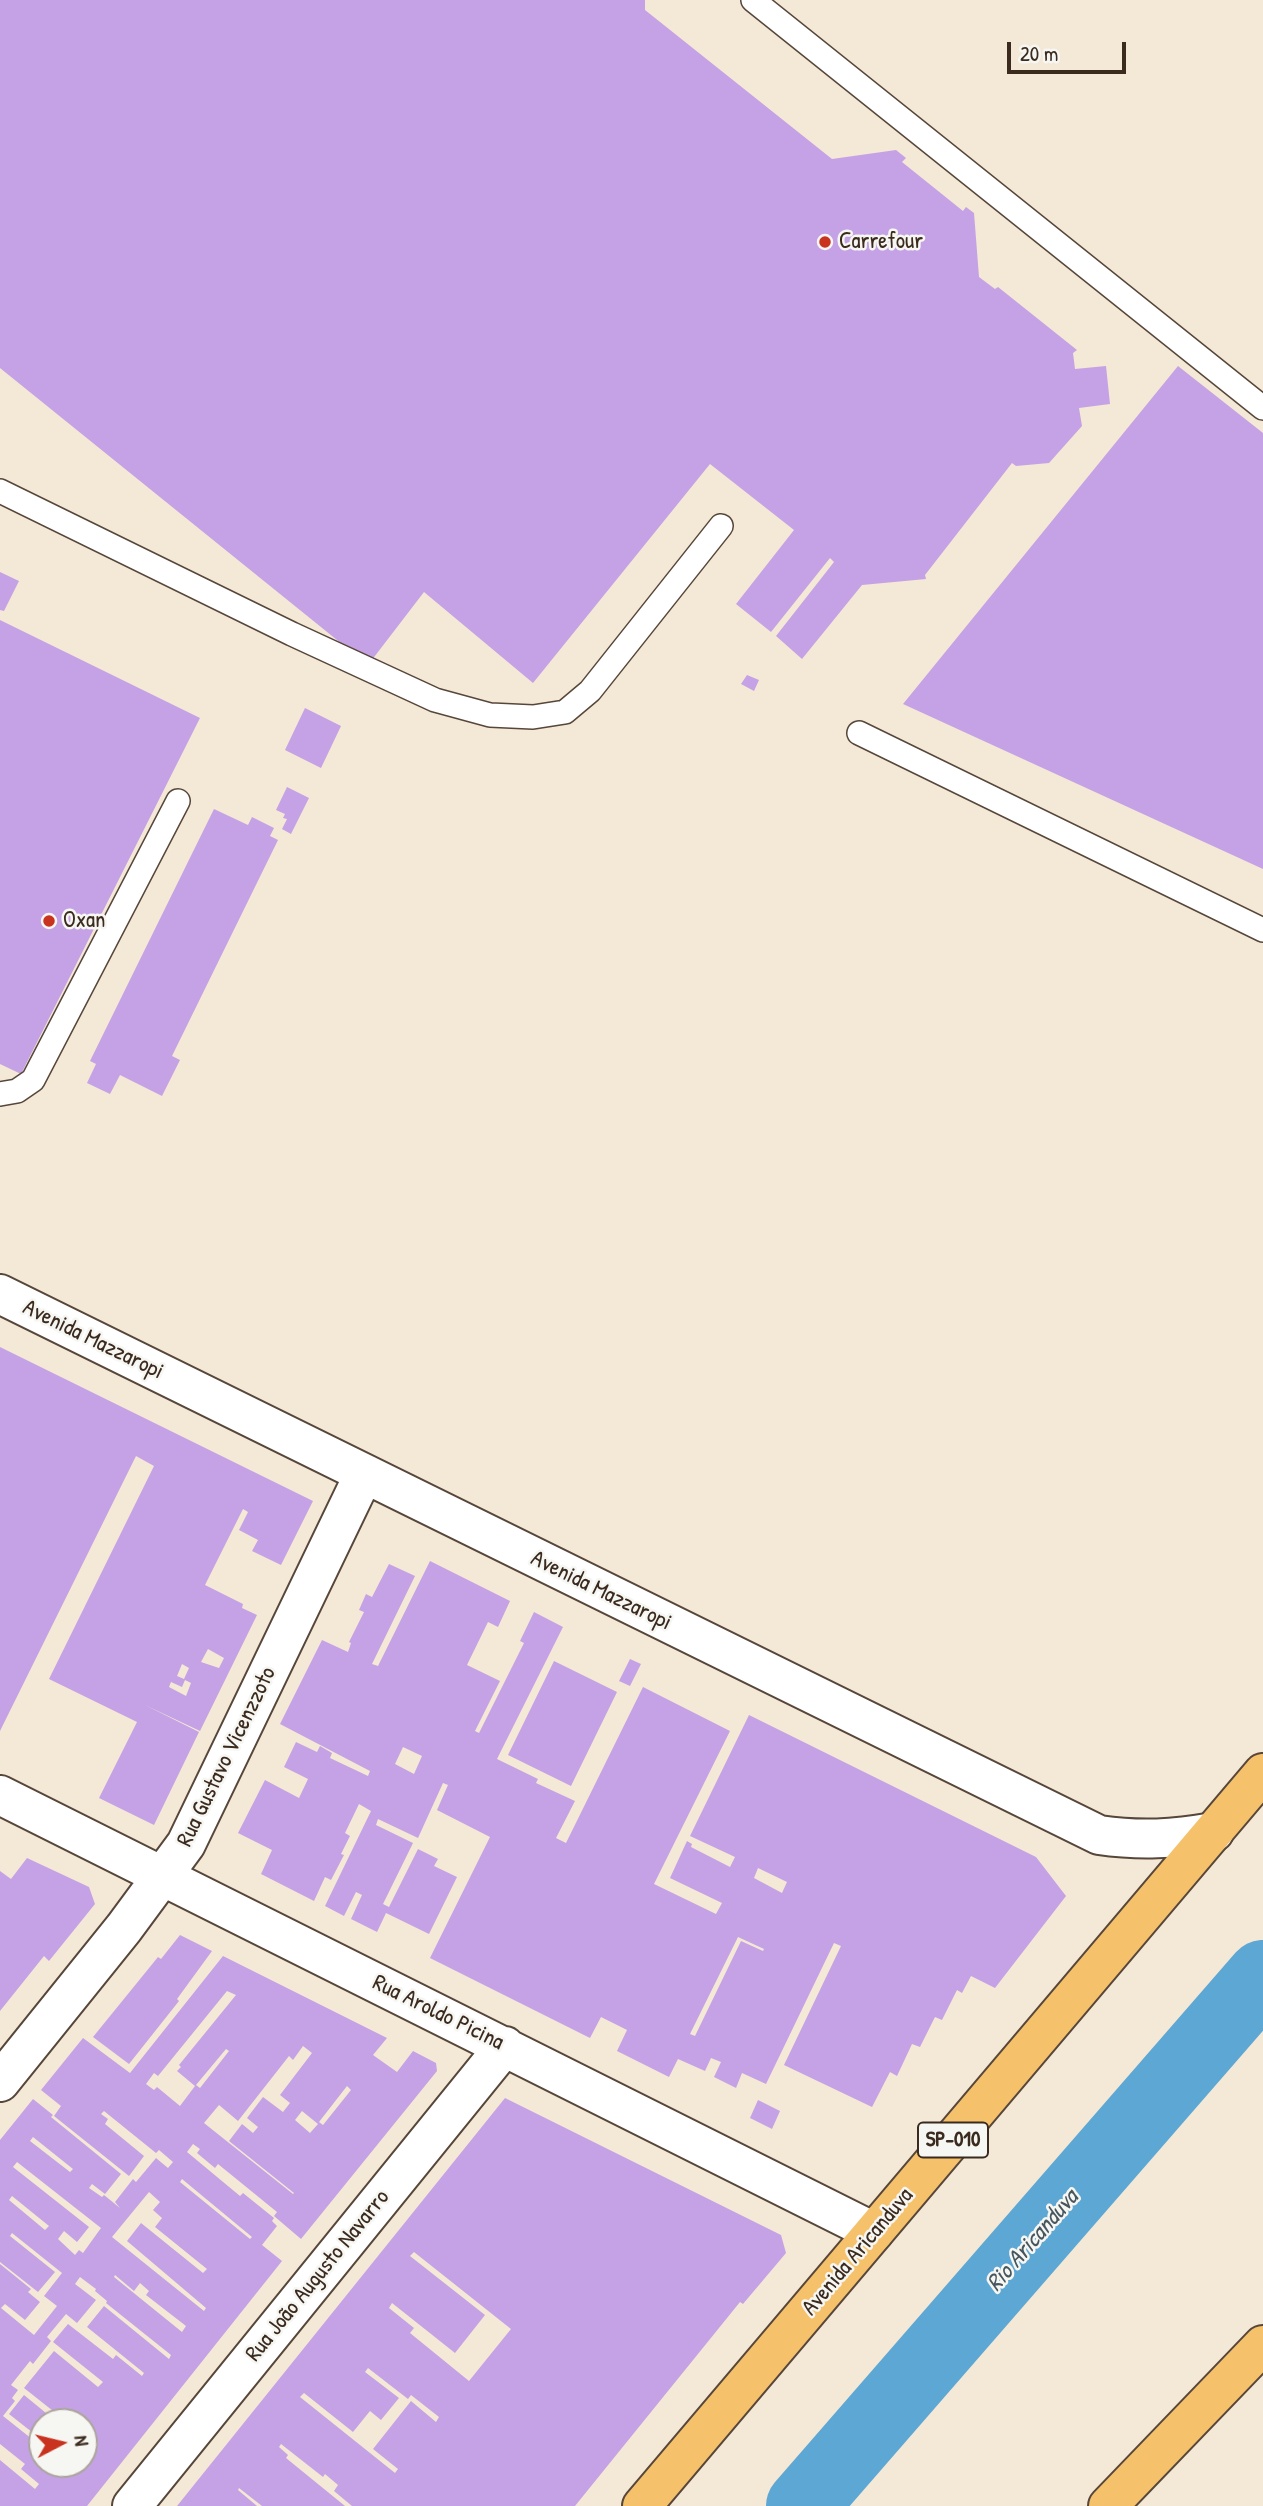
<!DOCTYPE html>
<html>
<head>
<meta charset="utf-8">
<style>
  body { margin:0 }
  #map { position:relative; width:1263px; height:2506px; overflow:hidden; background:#f4e8d6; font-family:"Patrick Hand",sans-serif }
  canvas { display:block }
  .north { position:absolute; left:28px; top:2408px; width:70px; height:70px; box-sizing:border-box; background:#f6f6f2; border:2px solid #aba49d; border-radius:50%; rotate:83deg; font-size:19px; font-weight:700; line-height:28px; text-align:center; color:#3b2a1e }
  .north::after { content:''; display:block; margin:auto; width:24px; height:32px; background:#c8321e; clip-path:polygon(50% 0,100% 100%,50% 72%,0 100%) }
  .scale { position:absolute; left:1007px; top:42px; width:119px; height:32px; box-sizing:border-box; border:4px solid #3b2a1e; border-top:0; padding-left:9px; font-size:21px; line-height:24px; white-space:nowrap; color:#3b2a1e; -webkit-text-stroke:5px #f6f6f2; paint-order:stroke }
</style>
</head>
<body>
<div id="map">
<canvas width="1263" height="2506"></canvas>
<div class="north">N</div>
<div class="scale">20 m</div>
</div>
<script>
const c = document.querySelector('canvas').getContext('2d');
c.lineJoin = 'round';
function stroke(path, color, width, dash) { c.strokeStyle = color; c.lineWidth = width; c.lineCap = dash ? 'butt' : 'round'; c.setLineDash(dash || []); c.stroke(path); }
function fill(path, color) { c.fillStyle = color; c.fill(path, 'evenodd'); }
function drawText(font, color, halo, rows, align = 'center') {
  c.font = font + ' "Patrick Hand",sans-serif'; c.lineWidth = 5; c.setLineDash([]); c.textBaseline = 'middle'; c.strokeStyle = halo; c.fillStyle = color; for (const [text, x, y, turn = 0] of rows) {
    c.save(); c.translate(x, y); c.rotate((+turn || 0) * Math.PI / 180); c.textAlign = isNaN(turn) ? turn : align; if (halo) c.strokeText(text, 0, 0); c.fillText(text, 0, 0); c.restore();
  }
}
stroke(new Path2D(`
  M802,2506L1263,1976`), '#5da7d4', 72);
fill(new Path2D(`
  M0,0H645V10L832,159L896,150L906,158L902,162L963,211L966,207L974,213L979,277L995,289L998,287L1077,350L1073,353L1075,369L1106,366L1110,404L1079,408L1082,426L1049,463L1016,466L1012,463L925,575L926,579L862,585L802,659L776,636L834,562L830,558L771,632L736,604L794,530L710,464L533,683L424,592L368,665L0,368Z
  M1178,366L1263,433V869L903,704Z
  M0,572L19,581L4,611L0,610Z
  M0,620L200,718L21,1074L0,1064Z
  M747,675L759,680L754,691L741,684Z
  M305,708L341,726L321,768L285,750Z
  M287,787L309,798L291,834L282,829L287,819L283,818L285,814L276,810Z
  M214,809L248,825L252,817L274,828L270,836L278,840L172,1056L180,1060L162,1096L120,1075L110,1094L87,1083L96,1064L90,1061Z
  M0,1347L313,1501L281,1565L252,1551L258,1540L239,1530L248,1512L243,1509L205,1585L243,1604L242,1608L257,1615L200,1731L145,1705L199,1732L154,1825L99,1798L137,1722L49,1679L154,1466L136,1456L0,1731ZM208,1649L224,1658L219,1668L201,1662ZM182,1664L189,1668L184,1679L177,1676ZM185,1680L191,1683L186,1696L169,1687L171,1682L182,1687Z
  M430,1561L510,1601L498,1627L488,1622L467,1665L500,1681L475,1731L479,1733L524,1643L520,1641L534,1612L563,1627L497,1759L538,1779L536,1783L575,1801L556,1838L566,1843L643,1687L730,1731L654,1884L716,1914L722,1903L670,1878L687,1841L692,1844L691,1847L730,1867L735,1857L690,1836L749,1715L1036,1857L1066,1896L995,1988L971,1976L962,1993L957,1990L942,2020L935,2017L920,2047L912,2044L897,2076L890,2072L872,2107L784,2065L841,1946L834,1943L766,2084L742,2073L736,2088L714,2077L721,2062L711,2058L705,2071L678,2059L669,2077L617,2051L627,2030L601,2017L590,2038L430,1958L490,1837L437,1810L448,1785L443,1783L418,1838L378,1819L376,1825L413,1843L383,1904L389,1907L418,1849L438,1859L434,1866L457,1877L429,1934L386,1913L377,1932L351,1919L362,1895L356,1892L344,1916L325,1906L371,1811L359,1804L345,1833L350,1836L341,1854L344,1855L331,1880L325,1877L314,1901L261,1874L272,1850L238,1833L265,1780L299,1798L308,1779L284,1767L296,1742L317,1752L320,1746L332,1753L330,1758L368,1776L370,1771L280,1724L322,1640L348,1652L351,1643L349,1642L364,1612L359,1610L366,1594L372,1597L389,1564L415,1576L372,1664L378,1666ZM403,1747L422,1756L414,1774L395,1764ZM758,1868L787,1882L782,1893L754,1878ZM738,1937L764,1949L763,1951L741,1941L695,2036L690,2034Z
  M630,1659L641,1664L630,1686L619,1681Z
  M554,1661L617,1692L571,1786L508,1755Z
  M27,1858L89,1887L95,1904L49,1961L44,1956L0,2011V1871L11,1879Z
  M180,1935L212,1951L177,1999L179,2001L129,2064L93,2037L158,1957L161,1959Z
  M223,1956L387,2038L373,2055L397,2072L413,2051L436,2063L437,2071L301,2239L274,2216L277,2212L218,2164L215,2168L197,2153L200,2149L193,2144L187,2152L240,2196L243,2193L274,2218L272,2221L277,2226L262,2245L282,2261L87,2506H0V2460L35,2489L39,2484L21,2469L25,2464L0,2444V2264L31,2289L28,2292L40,2302L25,2320L5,2304L1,2308L34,2335L57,2306L44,2296L62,2273L12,2233L10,2236L55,2272L38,2292L0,2262V2140L33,2099L53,2115L51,2117L121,2174L105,2194L92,2184L89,2188L102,2197L104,2195L120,2208L115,2202L133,2179L136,2182L156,2158L168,2168L173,2162L159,2150L156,2153L104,2111L101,2114L108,2119L105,2124L144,2156L129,2176L54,2116L61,2106L41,2090L83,2038L130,2073ZM227,1991L236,1995L179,2065L181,2067L177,2071L195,2086L180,2106L157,2087L154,2090L146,2084L154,2073L158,2076ZM303,2046L312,2053L280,2095L290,2103L283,2112L263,2097L247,2118L258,2127L253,2133L242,2124L229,2141L294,2193L293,2194L204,2123L219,2105L238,2121L289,2056L293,2060ZM226,2049L229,2051L200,2088L196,2085ZM347,2086L351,2090L323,2125L319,2122ZM302,2111L318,2124L310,2133L295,2120ZM33,2137L73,2169L70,2172L30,2141ZM17,2162L101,2228L83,2253L79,2250L75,2255L58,2239L64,2231L77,2242L89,2227L13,2167ZM182,2179L252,2237L250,2239L180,2182ZM149,2192L160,2202L153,2210L162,2218L155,2227L207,2269L203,2273L141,2223L127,2241L206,2308L204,2311L112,2237ZM12,2196L49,2226L45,2230L9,2200ZM115,2275L134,2291L140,2283L149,2291L146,2295L186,2326L182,2332L114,2277ZM80,2277L96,2289L95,2291L107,2301L106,2303L171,2355L169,2359L104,2306L87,2327L144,2373L142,2376L116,2355L113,2359L68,2324L53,2342L103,2382L98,2387L54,2351L24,2388L67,2422H84V2464H42V2447L3,2416L15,2401L12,2398L18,2390L11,2385L30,2361L33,2364L51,2341L47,2337L66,2314L77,2323L96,2300L75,2284Z
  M505,2098L781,2235L786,2253L743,2304L740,2302L575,2506H352L334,2491L338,2485L325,2474L323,2477L281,2444L279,2447L288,2455L286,2458L345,2506H262L239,2488L238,2490L257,2506H177ZM414,2252L511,2329L469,2381L410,2333L414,2328L389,2308L392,2303L455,2353L485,2315L410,2256ZM368,2368L408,2399L411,2395L439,2417L436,2422L411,2401L373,2449L398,2469L395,2473L300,2397L304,2393L353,2432L370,2411L381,2420L399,2398L365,2372Z
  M758,2100L780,2111L772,2129L750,2118Z
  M24,2395L57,2422H42V2440L9,2414Z`), '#c5a2e5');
const service = new Path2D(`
  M753,0L1263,408
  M0,491L292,634L435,700L490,715L533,717L565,712L590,691L721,526
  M859,733L1263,930
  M0,1094L17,1091L33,1080L178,801`);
const minor = new Path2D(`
  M0,1294L1099,1835C1141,1841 1173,1839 1214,1832
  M0,1795L874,2232
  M0,2082L124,1928L186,1844L364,1474
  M132,2506L505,2046`);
const trunk = new Path2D(`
  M642,2506L1263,1773
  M1108,2506L1263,2345`);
stroke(service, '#57463a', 26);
stroke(minor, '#57463a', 42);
stroke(trunk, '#57463a', 42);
stroke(service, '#fff', 23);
stroke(minor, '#fff', 38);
stroke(trunk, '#f5c16b', 38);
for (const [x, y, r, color] of [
  [825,242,7,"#c8321e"],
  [49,921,7,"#c8321e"]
]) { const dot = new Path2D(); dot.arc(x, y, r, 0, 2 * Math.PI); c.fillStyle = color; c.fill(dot); stroke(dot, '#f6f6f2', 2.5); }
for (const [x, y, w] of [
  [953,2140,70]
]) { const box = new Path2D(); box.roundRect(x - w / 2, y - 17.5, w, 35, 5); c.fillStyle = '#f6f6f2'; c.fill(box); stroke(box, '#3b2a1e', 2); }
drawText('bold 21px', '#3b2a1e', null, [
  ["SP-010",953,2140]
]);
drawText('23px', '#3b2a1e', '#f6f6f2', [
  ["Carrefour",839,242],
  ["Oxan",63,921]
], 'left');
drawText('23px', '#3b2a1e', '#f6f6f2', [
  ["Avenida Mazzaropi",93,1340,26],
  ["Avenida Mazzaropi",601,1591,26],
  ["Rua Gustavo Vicenzzoto",227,1757,-64],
  ["Rua Aroldo Picina",438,2013,26],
  ["Avenida Aricanduva",858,2252,-50],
  ["Rua João Augusto Navarro",318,2276,-51]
]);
drawText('italic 24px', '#47565e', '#f6f6f2', [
  ["Rio Aricanduva",1033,2241,-49]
]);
</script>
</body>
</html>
